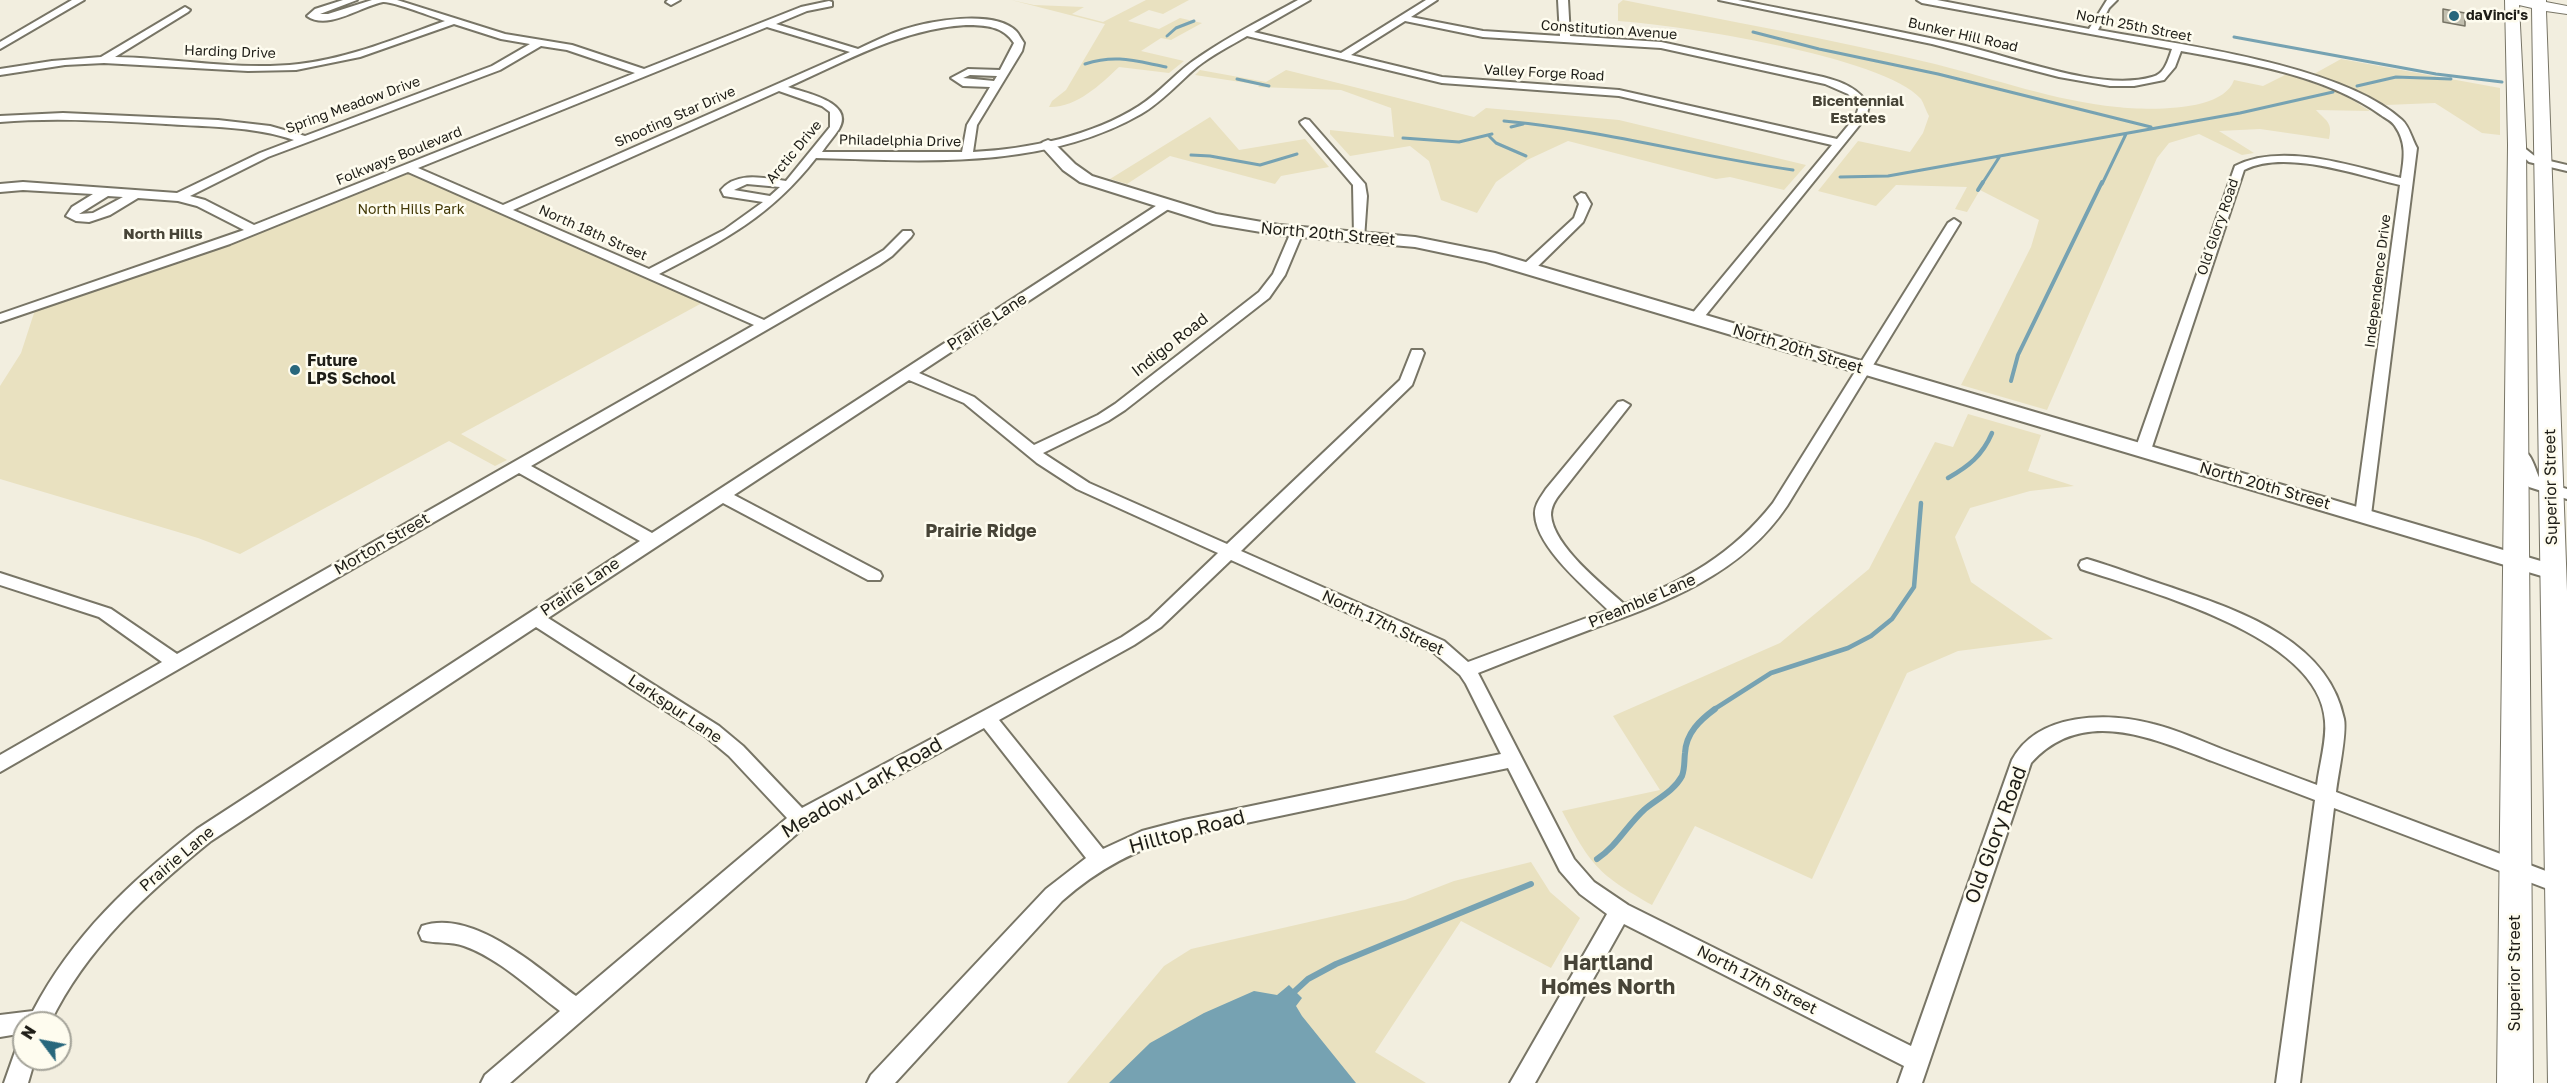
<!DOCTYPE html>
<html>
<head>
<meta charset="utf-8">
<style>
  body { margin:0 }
  #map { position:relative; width:2567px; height:1083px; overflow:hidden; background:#f2eedf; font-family:"Golos Text",sans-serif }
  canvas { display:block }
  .north { position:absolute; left:12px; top:1011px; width:60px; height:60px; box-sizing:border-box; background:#fefcef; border:2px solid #a4a399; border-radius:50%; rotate:302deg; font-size:16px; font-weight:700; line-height:24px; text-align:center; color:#1e1d17 }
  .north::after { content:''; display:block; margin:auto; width:21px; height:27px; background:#28677c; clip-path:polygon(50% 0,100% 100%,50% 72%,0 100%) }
</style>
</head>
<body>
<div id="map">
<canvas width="2567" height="1083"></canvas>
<div class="north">N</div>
</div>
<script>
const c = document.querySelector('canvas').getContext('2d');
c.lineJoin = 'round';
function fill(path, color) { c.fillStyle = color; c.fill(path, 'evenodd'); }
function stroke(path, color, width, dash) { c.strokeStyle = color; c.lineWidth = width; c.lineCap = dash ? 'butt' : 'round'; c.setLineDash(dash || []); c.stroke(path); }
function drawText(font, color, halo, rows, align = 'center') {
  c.font = font + ' "Golos Text",sans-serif'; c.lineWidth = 5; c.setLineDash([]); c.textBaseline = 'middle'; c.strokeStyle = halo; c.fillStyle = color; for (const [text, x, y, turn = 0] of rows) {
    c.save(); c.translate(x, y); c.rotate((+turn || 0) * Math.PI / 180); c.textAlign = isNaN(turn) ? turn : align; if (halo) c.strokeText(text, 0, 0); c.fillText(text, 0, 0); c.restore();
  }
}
fill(new Path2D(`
  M1011,0L1034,5L1084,7L1072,14L1103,22L1146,0H1189L1163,14L1149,10L1128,21L1159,29L1180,18L1202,23L1171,40L1161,38L1141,51L1184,61L1169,73L1119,67C1100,85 1076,108 1049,107L1052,101L1066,90L1105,24Z
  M1623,0C1727,21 1832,39 1935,64C1995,79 2055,101 2117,107C2145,110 2223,113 2234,80L2263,86L2287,74L2341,93L2370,111L2316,110C2326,121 2333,122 2329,139L2260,129L2219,131L2254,153L2242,155L2199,134L2169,143L2157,158L2047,410L1961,385L2031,247L2039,220L1980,190L1967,212L1955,209L1967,187L1896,185L1876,206L1818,191L1858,141L1910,152L1923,133L1929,116C1926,111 1924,104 1921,99C1884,56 1678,25 1618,21V4Z
  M2341,59L2500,88V135L2482,133L2435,103L2386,105L2359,91L2314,74Z
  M1200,70L1266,82L1286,70L1474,117L1486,108L1619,120L1806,165L1784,190L1730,177L1716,179L1568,141L1527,160L1496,182L1477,213L1441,200L1429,161L1410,146L1350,156L1330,134V130L1394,137L1391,108L1341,90L1258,87L1260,85L1195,75Z
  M1210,117L1239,150L1305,139L1329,167L1281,176L1275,184L1170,156L1127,184L1110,179Z
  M403,174H410L702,303L461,434L507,460L495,466L449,441L240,554L198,538L0,479V386L21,353L35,310L193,257Z
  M1968,414L2041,435L2028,471L2074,486L2030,491L1970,508L1955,537L1971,582L2053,639L1958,651L1907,673L1812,879L1695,826L1652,905C1598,874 1591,866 1562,811L1660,790L1613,716L1780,643L1869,569L1935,442L1953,447Z
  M1531,862L1550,892L1580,918L1551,968L1461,921L1375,1052L1426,1083H1067L1164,966L1191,949L1405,900L1454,881Z`), '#e9e1c0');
fill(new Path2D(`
  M1289,985L1302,998L1296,1006L1302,1016L1356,1083H1109L1150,1043L1204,1013L1254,991L1277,995Z`), '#76a2b2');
stroke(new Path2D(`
  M1753,32L1819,49L1938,74L2151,127
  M1167,36L1176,28L1194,21
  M2234,37L2436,74L2502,82
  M1085,64C1116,54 1135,61 1166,67
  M1237,79L1269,86
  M2357,86L2396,77L2451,79
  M1504,121C1601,130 1696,156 1793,170
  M1511,127L1523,124
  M1489,136L1496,143L1526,156
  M1403,138L1459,142L1492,134
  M1191,155L1210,156L1260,165L1297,154
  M1840,177L1888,176L2240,113L2333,92
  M1982,184L2000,156
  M2102,184L2126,134`), '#76a2b2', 3);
stroke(new Path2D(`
  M1978,190L1983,182
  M2011,381L2018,355L2102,182`), '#76a2b2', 4);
stroke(new Path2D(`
  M1948,478C1969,466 1982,456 1992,433
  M1713,710L1771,673L1848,648L1871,636L1892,619L1914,587L1921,503`), '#76a2b2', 4.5);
stroke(new Path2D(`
  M1597,859C1617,846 1627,825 1645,809C1657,799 1674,791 1682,776C1685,768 1684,761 1685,753C1686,733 1700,720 1715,709
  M1295,991L1308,979L1336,964L1531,884`), '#76a2b2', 6);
const building = new Path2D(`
  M2443,9L2465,13V26L2443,22Z`);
fill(building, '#c2bfaf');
stroke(building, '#777466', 1.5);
const street = new Path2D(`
  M72,0H84L0,49V42Z
  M343,0H357L320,14H328L372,0H397L505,34L572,45L644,69L801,7L829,1L832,2V6L807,11L776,24L858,49C873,42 887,35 902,30C928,21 994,9 1016,31C1019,34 1021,39 1024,43L1022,51L977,125L973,152C1029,149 1092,136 1139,106C1161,92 1177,71 1199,57C1231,35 1265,18 1298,0H1310L1254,32L1341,53L1426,0H1437L1411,17L1483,31L1560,36L1558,0H1568L1570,36L1661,42L1823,77C1842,82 1859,88 1869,106L1866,117L1701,321H1691L1689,318L1691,315L1832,145L1619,96L1442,83L1247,36C1230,46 1212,55 1197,67C1178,83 1162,102 1141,114C1043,170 925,161 816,158C770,217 724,240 659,274L764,320L869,259L884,250L903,231H911L913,234L911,237L892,256L879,265L531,466L652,533L1162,202H1170V208L919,373L974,397L1034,445L1098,415L1115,404L1259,292L1273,274L1291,232L1297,228L1303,232L1285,275L1269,298L1125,410L1108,421L1043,453L1089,483L1227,544L1400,380L1412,350H1422L1424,353L1412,385L1241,551L1444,641L1468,662L1608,610C1586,588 1537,548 1535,515C1534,505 1541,497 1546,489L1618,402L1623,401L1630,405L1560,494C1555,500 1551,507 1551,515C1553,546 1602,584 1624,604C1685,581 1732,555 1773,503L1948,223L1954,219L1960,223L1787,506C1741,575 1664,603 1589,630C1552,644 1515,658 1478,673L1574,859L1594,882L1628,905L1911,1046L2012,760C2038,712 2108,712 2153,724C2178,730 2203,742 2227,751C2257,762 2287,774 2317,785C2319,766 2327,740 2325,721C2320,635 2148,592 2081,569L2079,565L2081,561L2087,559C2115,567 2142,578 2170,587C2237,610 2328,639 2344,719C2347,734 2338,774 2336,792L2567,879V891L2560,894L2553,891L2334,808L2300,1083H2276L2315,800C2281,787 2246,774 2212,761C2152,738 2082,706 2031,763L1922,1083H1898L1904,1066L1624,924L1535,1083H1510L1607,914L1580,894L1560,871L1508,768L1184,836C1137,848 1098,869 1062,901L895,1083H867L871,1075L1046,889L1086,858L984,728L807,825L510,1083H481L485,1075L560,1011C529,988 500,959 464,946C451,941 436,944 422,940L419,933L422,926C473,908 538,968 576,996L787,818L729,756L705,736L536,627L211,841C148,892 86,948 50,1023H24V1033L0,1037V1015L33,1011C72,936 131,881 197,829L640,541L519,473L0,772V755L162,662L99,617L0,585V573L111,609L177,654L754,325L408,172L230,244L0,322V314L244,230L197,206L178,201L138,198L110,215L89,222L76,221L66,216L72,207L93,194L23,190L0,192V184L23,182L177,193L260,153L294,140C253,126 209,127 166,124C111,121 56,117 0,122V116L63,113L218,120L270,126L305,136L492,66L530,44L501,39L454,24L360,57L296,70L248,71L104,63L65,65L0,75V69L52,61L101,57L185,7L190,10L188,12L115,57C176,58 238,71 299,64C350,58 397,38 445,21C433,17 392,1 383,2C361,6 328,31 307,16L315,9ZM1405,21L1483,37L1661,48L1825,84L1848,94L1859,106L1856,116L1837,139L1619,90L1442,77L1351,55ZM966,25C985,25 1003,26 1014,43L1000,70L968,69L951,78L963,86L990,87L967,125L962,152H822C827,144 834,137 839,129C855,102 805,93 788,87C846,61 901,29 966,25ZM767,27L850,52L503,205L418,168ZM541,46L567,50L635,73L254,225L205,200L190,196L268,157L500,70ZM970,75L997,76L994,81L963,78ZM779,91L822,106L830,112V127L786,181C764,178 737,171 721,190L724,196L763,202L724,230L649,269L513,210ZM747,184L780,187L770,196L734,190ZM108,196L123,197L93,213L79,214ZM909,380L964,403L1037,463L1077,489L1218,553L1149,619L1122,637L802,808L743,746L719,726L548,618L723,503L868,580H880L882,576L880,572L734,495ZM1231,560L1432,651L1460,675L1466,684L1501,754L1184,820L1142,831L1103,849L999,720L1134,645L1161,627Z
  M668,0H680L671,5L666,2Z
  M1719,0H1738C1812,15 1887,28 1961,45C2014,57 2100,92 2152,77C2165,74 2168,60 2172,49L1922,3L1917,0H1937L2089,29L2107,0H2117L2109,8L2098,30C2178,44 2343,65 2402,120C2409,126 2412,139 2417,148L2371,515L2369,519H2357L2355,515L2400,185C2357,175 2285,149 2244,170L2151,450L2143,455L2135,450L2235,166C2282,142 2352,166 2401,178C2404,159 2407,143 2395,126C2392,121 2385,118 2381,115C2325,75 2247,63 2181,51L2175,67L2164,80L2134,86H2110L2059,77L1932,44Z
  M1305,119L1309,120L1365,184L1367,196L1364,239H1356L1354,236L1353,185L1301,124L1300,122Z
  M2517,142L2537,158L2567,165V171L2529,162L2511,145Z
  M1581,193L1585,194L1591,204L1583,222L1533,271H1523L1522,268L1523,265L1574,218L1579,204L1575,197Z
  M2517,447C2533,451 2534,469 2541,481L2567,489V499L2529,487L2523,480L2520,466L2509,452Z
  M24,1046V1059H35L28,1083H4L16,1049Z`);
const secondary = new Path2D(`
  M1048,140L1053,142L1075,164L1092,176L1216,214L1279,225L1415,237L1495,253L2561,567L2565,572L2561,577L2553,580L2545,577L1486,262L1415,247L1279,235L1213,224L1080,182L1063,170L1043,148L1040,145L1043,142Z`);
const primary = new Path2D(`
  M2505,0H2546V2L2567,6V14L2546,11L2567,591V1083H2548L2532,8L2519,5L2526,145L2533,1083H2497L2508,145Z`);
stroke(street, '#787566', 4);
stroke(secondary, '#787566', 4);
stroke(primary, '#787566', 2);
fill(street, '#fff');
fill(secondary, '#fff');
fill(primary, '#fff');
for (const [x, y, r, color] of [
  [2454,16,6,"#28677c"],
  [295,370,6,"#28677c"]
]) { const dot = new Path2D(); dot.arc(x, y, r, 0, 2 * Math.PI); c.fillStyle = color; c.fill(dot); stroke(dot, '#fefcef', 2); }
drawText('bold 14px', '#1e1d17', '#fefcef', [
  ["daVinci's",2466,16]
], 'left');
drawText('14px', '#1e1d17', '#fefcef', [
  ["North 25th Street",2134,26,11],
  ["Constitution Avenue",1609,30,4],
  ["Bunker Hill Road",1963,35,13],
  ["Harding Drive",230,52,2],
  ["Valley Forge Road",1544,73,3],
  ["Spring Meadow Drive",353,105,-20],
  ["Shooting Star Drive",675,117,-24],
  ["Philadelphia Drive",900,141,1],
  ["Arctic Drive",794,152,-50],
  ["Folkways Boulevard",399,156,-22],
  ["Old Glory Road",2218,227,-71],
  ["North 18th Street",593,233,24],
  ["Independence Drive",2378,281,-83]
]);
drawText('14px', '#433907', '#fefcef', [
  ["North Hills Park",411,210]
]);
drawText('bold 15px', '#474437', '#fefcef', [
  ["Bicentennial",1858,101],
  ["Estates",1858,118],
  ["North Hills",163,234]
]);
drawText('16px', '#1e1d17', '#fefcef', [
  ["North 20th Street",1328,234,5],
  ["Prairie Lane",987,322,-33],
  ["Indigo Road",1170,345,-38],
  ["North 20th Street",1798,349,17],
  ["North 20th Street",2265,486,16],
  ["Superior Street",2551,487,-91],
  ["Morton Street",382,544,-30],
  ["Prairie Lane",580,587,-34],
  ["Preamble Lane",1642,601,-23],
  ["North 17th Street",1383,623,25],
  ["Larkspur Lane",675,709,34],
  ["Prairie Lane",177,859,-40],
  ["Superior Street",2515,973,-90],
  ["North 17th Street",1757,980,27]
]);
drawText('bold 16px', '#1e1d17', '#fefcef', [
  ["Future",307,361],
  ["LPS School",307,379]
], 'left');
drawText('bold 18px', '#474437', '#fefcef', [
  ["Prairie Ridge",981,531]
]);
drawText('20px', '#1e1d17', '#fefcef', [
  ["Meadow Lark Road",862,788,-30],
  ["Hilltop Road",1187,832,-15],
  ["Old Glory Road",1996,835,-70]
]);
drawText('bold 21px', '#474437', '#fefcef', [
  ["Hartland",1608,963],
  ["Homes North",1608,987]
]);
</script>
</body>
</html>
